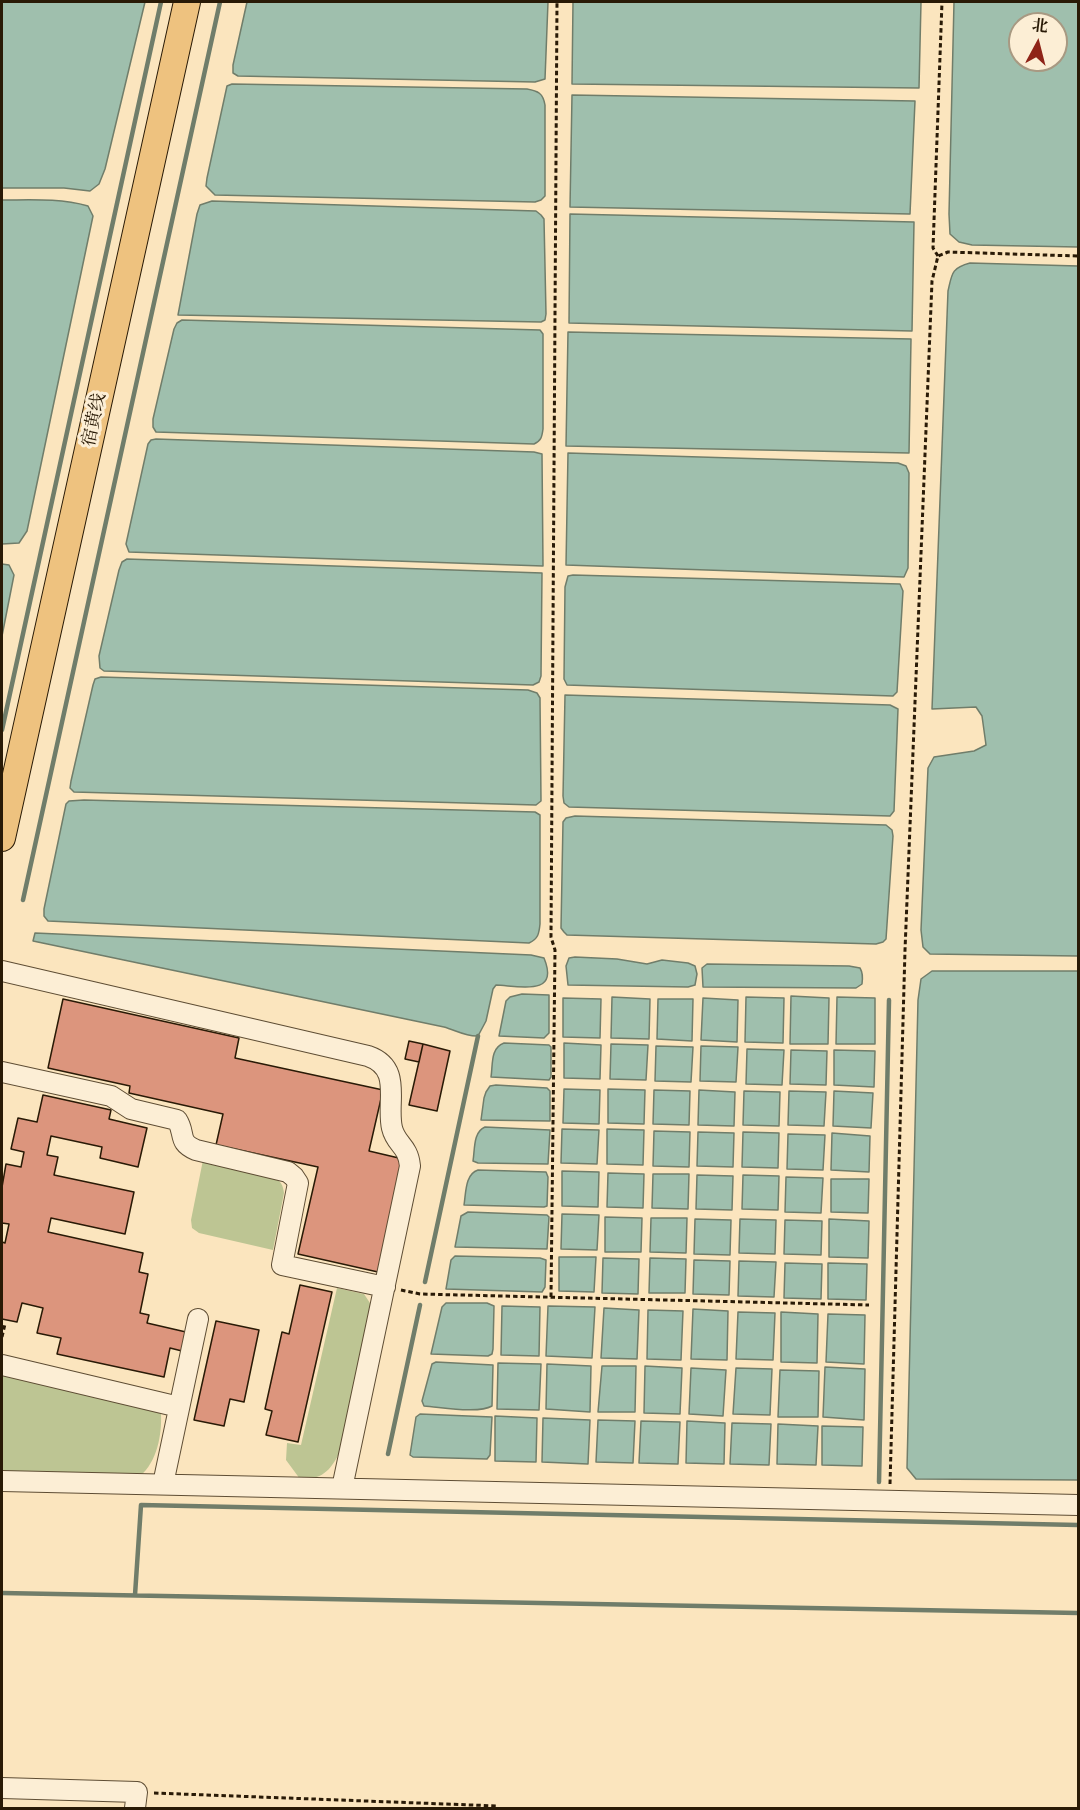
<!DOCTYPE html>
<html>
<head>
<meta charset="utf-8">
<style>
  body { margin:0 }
  #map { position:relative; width:1080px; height:1810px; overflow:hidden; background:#fbe5be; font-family:Cardo,"Noto Serif SC",serif }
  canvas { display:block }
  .frame { position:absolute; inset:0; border:3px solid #291a06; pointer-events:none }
  .north { position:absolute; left:1008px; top:12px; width:60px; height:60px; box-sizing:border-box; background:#fceed5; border:2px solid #a89982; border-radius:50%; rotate:7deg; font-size:16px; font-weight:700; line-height:24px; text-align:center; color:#291a06 }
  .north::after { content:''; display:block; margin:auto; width:21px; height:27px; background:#8f2418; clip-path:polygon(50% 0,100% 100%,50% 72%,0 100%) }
</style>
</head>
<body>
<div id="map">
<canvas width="1080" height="1810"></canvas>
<div class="frame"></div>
<div class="north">北</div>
</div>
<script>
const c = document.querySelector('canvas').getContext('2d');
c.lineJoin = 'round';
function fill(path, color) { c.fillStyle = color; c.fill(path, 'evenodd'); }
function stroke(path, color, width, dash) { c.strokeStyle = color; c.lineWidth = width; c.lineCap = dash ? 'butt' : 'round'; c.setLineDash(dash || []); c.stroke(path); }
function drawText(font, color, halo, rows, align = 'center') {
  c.font = font + ' Cardo,"Noto Serif SC",serif'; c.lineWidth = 6; c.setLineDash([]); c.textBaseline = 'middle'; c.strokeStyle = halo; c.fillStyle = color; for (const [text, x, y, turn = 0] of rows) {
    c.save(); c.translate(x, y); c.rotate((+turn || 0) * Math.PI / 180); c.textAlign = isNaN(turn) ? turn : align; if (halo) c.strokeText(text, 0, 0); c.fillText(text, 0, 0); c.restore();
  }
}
fill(new Path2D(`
  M203,1160L273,1177C281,1181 283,1185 284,1193L273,1250L199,1233L192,1228L191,1220Z
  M337,1288L364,1294L372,1306L341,1450C331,1469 324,1480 300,1479L286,1460L287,1443L301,1445Z
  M2,1375L152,1408L161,1414C162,1435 157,1462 140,1476L2,1472Z`), '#bdc593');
const water = new Path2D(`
  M2,2H145L105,169L99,184L90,191L64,188H2Z
  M247,2H548L545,79L535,82L238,76L233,73V65Z
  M573,2H921L919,88L572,84Z
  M954,2H1078V247L972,245L959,242L950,234L949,214ZM1020,24H1056V60H1020Z
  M232,84L527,89C538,91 543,93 545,105V196L541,200L535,202L215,195L206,186L207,178L227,86Z
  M572,95L915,101L910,214L570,207Z
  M2,200C31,200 59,198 88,206L93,216L27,531L19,543L2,544Z
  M212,201L536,211L541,215L544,219L546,314L545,320L541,322L178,315L197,214L200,205Z
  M570,214L914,222L912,331L569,323Z
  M970,263L1078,266V956L930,954L923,947L921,930L928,768L934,757L974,751L986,745L982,716L976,707L932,709L948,291C952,274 951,268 970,263Z
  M182,320L540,330L543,334V429C542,437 541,441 534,444L156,432L153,427V419L174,329L177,323Z
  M568,332L911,339L909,453L566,446Z
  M156,439L534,452L542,454L543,566L129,552L126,544L148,444L151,440Z
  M568,453L898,463L906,466L909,473L908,568L904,577L566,565Z
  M127,559L542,573L541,676L539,682L533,685L104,671L100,668L99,656L119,570L122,562Z
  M2,564L9,565L14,575L2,636Z
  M573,575L900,584L903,591L897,692L893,696L567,685L564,679L565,587L568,576Z
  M101,677L528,690L537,693L540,698L541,801L536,805L74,792L70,788L71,781L93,685L95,679Z
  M565,695L890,705L898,709L894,811L890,816L569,807L564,803L563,796Z
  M84,800L535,812L540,815V924C539,934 538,939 529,943L48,921L44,916V909L66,804L69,801Z
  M575,816L886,825L892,830L893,836L886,939L883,942L876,944L567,935L564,932L561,928L563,822L566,818Z
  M35,933L531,955L544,958C560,997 519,986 496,985L493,989L486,1021L478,1036C467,1037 455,1030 444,1027L33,941Z
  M575,957L617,959L647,964L662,960L688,963L695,966L697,974L695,985L688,987L568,985L566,966L569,958Z
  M707,964L849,966L860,968C863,973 863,977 862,984L856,988L703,987L702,968Z
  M932,971H1078V1480L916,1479L907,1468L918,1000L921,979Z
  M522,994L549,995V1033L544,1038L499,1036L506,1001L510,997Z
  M791,996L829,998L828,1044H790Z
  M612,997L650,999L649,1039L611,1038Z
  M746,997L784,998L783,1043L745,1042Z
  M837,997L875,998V1044H836Z
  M563,998L601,999L600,1038L563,1037Z
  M703,998L738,1000L737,1042L701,1040Z
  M658,999H693L692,1041L657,1039Z
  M504,1043L549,1045L551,1047V1077L549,1080L491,1077C493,1065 490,1048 504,1043Z
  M564,1043L601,1045L600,1079L564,1078Z
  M611,1044L648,1045L646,1080L610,1079Z
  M656,1046L693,1047L691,1082L655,1081Z
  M701,1046L738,1047L736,1082L700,1081Z
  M747,1049L784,1050L782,1085L746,1084Z
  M791,1050L827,1051L826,1085L790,1084Z
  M834,1050L875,1051L874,1087L834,1085Z
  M496,1085L547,1088L550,1091V1121L481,1120L484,1098L486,1092L490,1086Z
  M564,1089L600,1090L599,1124L563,1123Z
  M608,1089L645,1090L644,1124L608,1123Z
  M654,1090L690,1091L689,1125L653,1124Z
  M699,1090L735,1092L734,1126L698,1125Z
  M744,1091L780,1092L779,1126L743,1125Z
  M789,1091L826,1092L824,1126L788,1125Z
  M834,1091L873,1093L871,1128L833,1126Z
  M485,1127L550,1130L548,1164L478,1163L473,1161C475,1149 473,1132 485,1127Z
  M562,1129L599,1130L597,1164L561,1163Z
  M607,1129L644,1130L643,1165L607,1164Z
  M654,1131L690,1132L689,1167L653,1166Z
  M698,1132L734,1133L733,1167L697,1166Z
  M743,1132L779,1133L778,1168L742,1167Z
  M832,1133L870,1136L869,1172L831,1170Z
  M788,1134L825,1135L823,1170L787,1169Z
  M478,1170L546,1172L548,1177L547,1206L544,1207L464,1205C466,1193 465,1174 478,1170Z
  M562,1171L599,1172L598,1207L562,1206Z
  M608,1173L644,1174L643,1208L607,1207Z
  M653,1174H689L688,1209L652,1208Z
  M697,1175L733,1176L732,1210L696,1209Z
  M743,1175L779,1176L778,1210L742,1209Z
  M786,1177L823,1178L821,1213L785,1212Z
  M831,1179H869L868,1213L831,1212Z
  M468,1212L547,1215L549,1217L547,1249L455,1247L461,1216Z
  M562,1214L599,1215L597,1250L561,1249Z
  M605,1217L642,1218L641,1252H605Z
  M651,1218H687L686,1253L650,1252Z
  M695,1219L731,1220L730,1255L694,1254Z
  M740,1219L776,1220L775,1254L739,1253Z
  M829,1219L869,1221L868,1258L829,1257Z
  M785,1220L822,1221L821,1255L784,1254Z
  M455,1256L540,1258L546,1260L545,1287L542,1292L446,1289L451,1260Z
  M559,1257H596L594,1292L559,1291Z
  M603,1258L639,1259L638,1294L602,1293Z
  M650,1258L686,1259L685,1293H649Z
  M694,1260L730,1261L729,1295L693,1294Z
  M739,1261L776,1262L774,1297L738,1296Z
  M785,1263L822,1264L821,1299L784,1298Z
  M828,1263L867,1264L866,1300L828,1299Z
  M446,1303H487L494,1306L493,1349L492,1354L488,1356L431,1354L442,1307Z
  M502,1306L540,1307L539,1356L501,1355Z
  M548,1306L595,1307L592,1358L546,1356Z
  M604,1308L639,1310L637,1359L601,1358Z
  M693,1309L728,1311L727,1360L691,1359Z
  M648,1310L683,1311L681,1360L647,1359Z
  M738,1312L775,1313L773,1360L736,1359Z
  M781,1312L818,1314L817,1363L781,1362Z
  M828,1314L865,1315L864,1364L826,1362Z
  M436,1362L493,1365L492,1406C478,1414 441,1407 424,1406L422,1401L432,1364Z
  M498,1363L541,1364L539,1410L497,1409Z
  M547,1364L591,1366L590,1412L546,1409Z
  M602,1366H636L635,1412H598Z
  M645,1366L682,1368L680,1414L644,1413Z
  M825,1367L865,1369L864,1420L823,1417Z
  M691,1368L726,1370L723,1416L689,1414Z
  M736,1368L772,1369L770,1415L733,1414Z
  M780,1370L819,1371L818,1417H778Z
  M420,1414L492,1417L490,1455L487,1459L413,1457L410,1455L416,1417Z
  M495,1416L537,1418L536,1462L495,1461Z
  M543,1418L590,1420L588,1464L542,1462Z
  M598,1420L635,1421L633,1463L596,1462Z
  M641,1421L680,1422L678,1464L639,1463Z
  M687,1421L725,1423L724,1464L686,1463Z
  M732,1423L771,1424L769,1465L730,1464Z
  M778,1424L818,1426L816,1465L777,1464Z
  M822,1426L863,1427L862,1466L822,1465Z`);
fill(water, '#9fbfad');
stroke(water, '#707d6a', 1.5);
stroke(new Path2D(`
  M2,730L161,2
  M23,900L220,2
  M425,1282L478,1036
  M388,1454L420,1305
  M879,1482L889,1000
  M2,1593L1078,1613
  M135,1595L141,1505L1078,1525`), '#707d6a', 4.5);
const building = new Path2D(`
  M63,999L239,1038L235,1058L383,1090L369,1151L403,1159L378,1272L298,1254L318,1167L216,1145L223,1114L129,1093L130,1086L48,1068Z
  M409,1041L423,1044L419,1062L405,1059Z
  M423,1044L450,1051L437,1111L409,1105Z
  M43,1095L111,1110L109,1119L147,1128L138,1167L100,1158L102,1147L51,1136L47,1155L58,1157L54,1175L134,1192L125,1234L51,1218L48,1232L143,1253L139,1272L148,1274L140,1313L149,1315L147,1323L186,1332L182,1351L170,1348L164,1377L57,1354L61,1338L37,1333L43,1308L22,1303L17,1322L2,1319V1242L5,1243L9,1224L2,1223V1187L6,1164L21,1167L24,1152L11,1149L18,1118L37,1122Z
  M300,1285L332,1292L298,1442L266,1435L272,1411L265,1409L282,1332L289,1334Z
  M216,1321L259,1330L244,1402L230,1399L224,1426L194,1420Z`);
fill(building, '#dc957d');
stroke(building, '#291a06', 1.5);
const minor = new Path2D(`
  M2,971L368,1056C403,1068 386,1102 392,1128C396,1145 408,1145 410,1166L342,1488
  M2,1072L111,1096L131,1109L177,1120C186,1134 177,1142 196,1150L288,1172L294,1177L298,1183L282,1265L385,1287
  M2,1365L179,1407
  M2,1481L1078,1505
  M163,1484L198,1319
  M2,1788L137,1792L135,1808`);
const major = new Path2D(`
  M2,838L187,2`);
stroke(minor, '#5e4d34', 22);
stroke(major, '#291a06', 28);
stroke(new Path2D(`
  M938,256L933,248L942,2
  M401,1290L420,1294L869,1305
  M551,1297L555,950L551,937L557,2
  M2,1337L5,1324
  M890,1484L905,950L932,281L938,256L948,252L1078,256
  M154,1793L498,1806`), '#291a06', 3, [4.5, 3]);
stroke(minor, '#fceed5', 20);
stroke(major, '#eec27f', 26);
drawText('18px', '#291a06', '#fceed5', [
  ["宿黄线",95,420,-78]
]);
</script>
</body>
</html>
